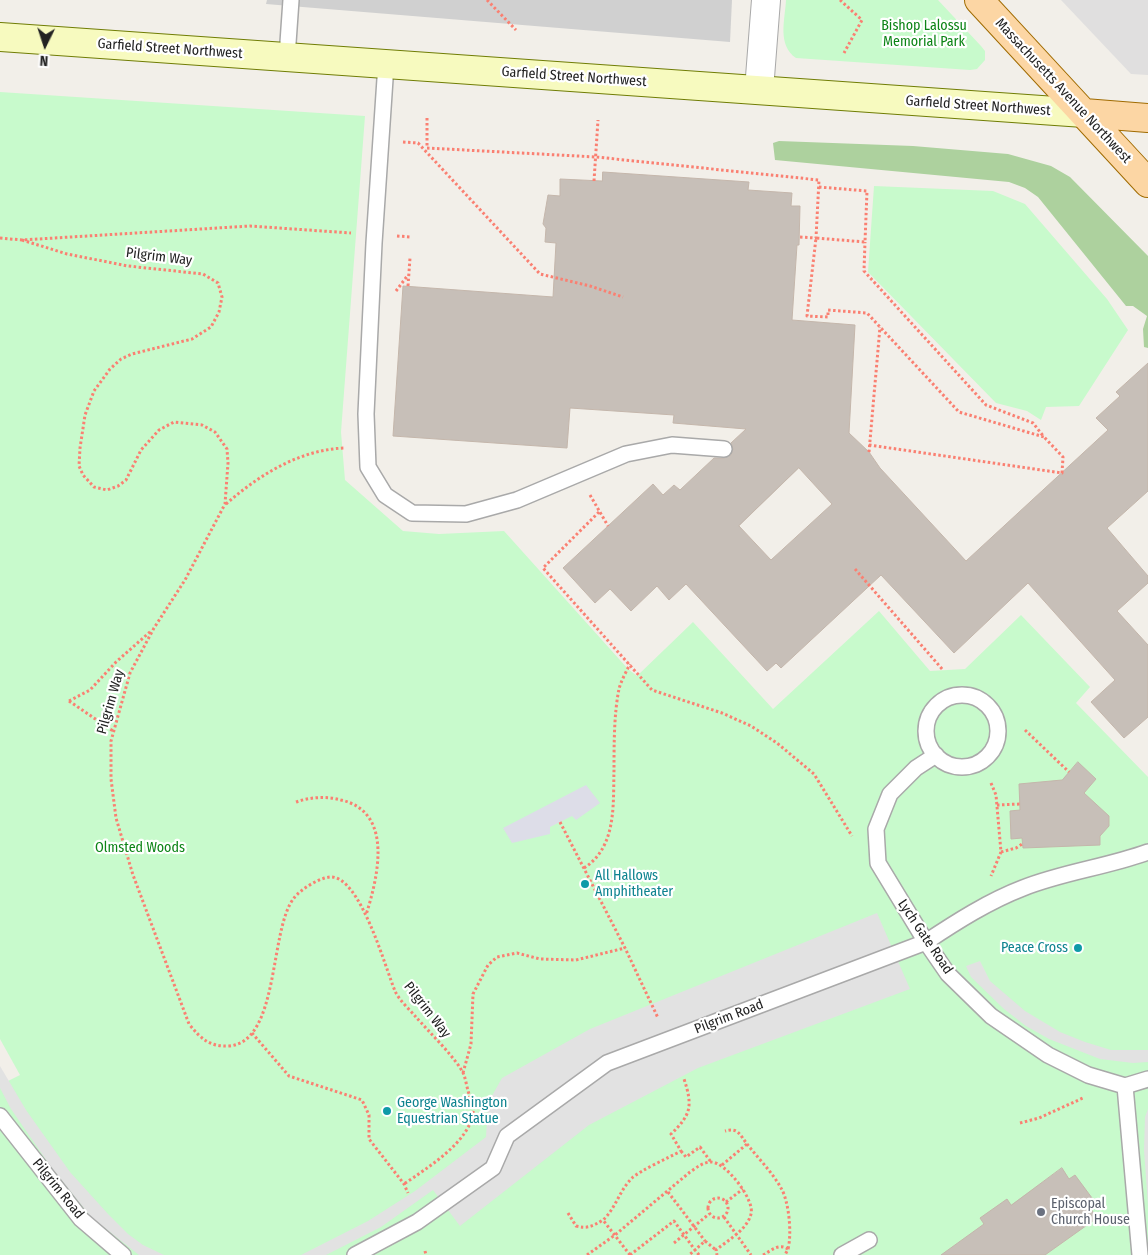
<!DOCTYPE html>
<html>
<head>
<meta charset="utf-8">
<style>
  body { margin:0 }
  #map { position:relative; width:1148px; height:1255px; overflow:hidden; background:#f2efe9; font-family:"Fira Sans Condensed",sans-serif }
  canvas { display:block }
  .north { position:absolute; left:20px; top:20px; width:50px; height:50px; -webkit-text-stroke:4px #fff; paint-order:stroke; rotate:184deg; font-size:14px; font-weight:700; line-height:20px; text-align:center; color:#222 }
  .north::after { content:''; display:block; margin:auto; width:18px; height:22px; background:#222; clip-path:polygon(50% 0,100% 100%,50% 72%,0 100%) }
</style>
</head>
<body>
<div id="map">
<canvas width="1148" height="1255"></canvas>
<div class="north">N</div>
</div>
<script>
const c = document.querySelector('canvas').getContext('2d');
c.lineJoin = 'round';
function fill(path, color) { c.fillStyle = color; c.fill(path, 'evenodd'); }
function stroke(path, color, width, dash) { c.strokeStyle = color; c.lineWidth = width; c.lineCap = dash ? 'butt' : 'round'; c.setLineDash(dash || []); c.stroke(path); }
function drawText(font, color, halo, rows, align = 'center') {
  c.font = font + ' "Fira Sans Condensed",sans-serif'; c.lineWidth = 4.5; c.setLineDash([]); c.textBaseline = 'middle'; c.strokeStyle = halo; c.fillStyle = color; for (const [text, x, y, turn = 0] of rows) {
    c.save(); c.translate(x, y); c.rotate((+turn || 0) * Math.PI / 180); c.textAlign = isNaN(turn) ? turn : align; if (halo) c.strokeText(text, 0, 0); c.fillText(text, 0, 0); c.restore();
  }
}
fill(new Path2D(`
  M1061,0H1148V75L1131,74Z`), '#e0dfdf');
fill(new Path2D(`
  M267,0H732L730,42L266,4Z`), '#d0d0d0');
fill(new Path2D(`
  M779,141L913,146L1008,154L1051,166L1070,177L1148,256V348L1144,347L1143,329L1147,316L1133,306H1126L1038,197L1025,188L1009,182L775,160L773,143Z`), '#add19e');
fill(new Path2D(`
  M786,0H938L981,46L985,51V60L977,69L970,70L796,58C777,45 785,20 786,0Z
  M0,92L365,116L341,432L345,480L403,531L439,534L504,531L628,669L637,676L693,622L773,709L879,611L930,671L965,669L1021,615L1090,687L1076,703L1148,777V1255H0V1085L20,1075L0,1039Z
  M874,186L993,191L1025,204L1107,299L1128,330L1079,406L1046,407L1041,420L1027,411L996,403L868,272Z`), '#c8facc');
fill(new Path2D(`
  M877,913L910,989L698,1068L589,1125L460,1226L433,1190L381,1227L326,1255H301L368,1221L415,1191L486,1137L488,1103L502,1078L590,1029Z
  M980,961L990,981L1025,1011L1060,1032L1085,1042L1111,1050H1148V1062L1133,1063L1100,1059L1049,1039L1026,1026L1004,1009L971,977L966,966Z
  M0,1066L26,1110L70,1172L108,1214L128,1234L143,1245L164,1255H139L91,1217L51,1167L11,1109L0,1088Z
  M1148,1109V1206L1144,1150L1145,1117Z`), '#e2e2e2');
fill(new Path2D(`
  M586,785L600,803L576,820L572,816L550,827V834L512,843L503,828Z`), '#dddde8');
const building = new Path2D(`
  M603,172L749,182L748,190L792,193L791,206H800L799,245H797L792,320L855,325L849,433L869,452L880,468L966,561L1108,430L1096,418L1120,396L1116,392L1148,363V491L1107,528L1148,576V583L1117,611L1148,645V717L1124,738L1091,702L1115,680L1028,583L954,653L881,575L781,668L776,663L767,671L686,584L669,600L657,586L631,611L610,589L595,603L563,568L653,484L663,495L674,485L680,490L714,458H724L731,455L733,449L731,443L746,429L673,423L674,415L570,408L567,448L393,436L403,286L553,297L556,243L545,242L546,228L543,224L548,195L560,196V179L602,181ZM799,468L832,504L771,560L739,526Z
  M1078,762L1096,779L1084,793L1109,816V826L1100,836V845L1023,848L1022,838L1011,839L1010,811L1020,810L1019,784L1062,780Z
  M1062,1168L1069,1179L1075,1175L1095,1202L1089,1206L1097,1218L1045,1255H941L984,1224L980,1218L1007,1199L1011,1205Z`);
fill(building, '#c7bfb8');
stroke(building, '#c4b6ab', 1);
const lane = new Path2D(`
  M287,57L291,0
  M386,64L374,243L366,414L368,467L385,495L412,513L466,514L517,500L626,454L672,445L724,449
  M926 731a36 36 0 1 1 72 0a36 36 0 1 1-72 0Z
  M936,755L916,768L890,794L876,829L878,863L926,942L948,974L991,1016L1048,1055L1088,1075L1125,1086L1148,1079
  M1125,1086L1140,1255
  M0,1116L81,1219L123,1255
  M355,1255L417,1222L493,1168L507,1136L607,1063L926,942C956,922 989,901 1023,888C1063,872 1107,867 1148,852
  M842,1255L869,1240`);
const street = new Path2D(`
  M759,90L766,0`);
const secondary = new Path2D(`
  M0,37L1084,113`);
const primary = new Path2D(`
  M979,0L1148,183
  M1084,113L1148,118`);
stroke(lane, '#a9a9a9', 18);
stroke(street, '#a9a9a9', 30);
stroke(secondary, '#707d05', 30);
stroke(primary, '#a06b00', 30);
stroke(new Path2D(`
  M487,0L516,30
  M840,0L862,20L844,53
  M427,118V148L596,157L819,180L816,238L799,237
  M403,142L418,143L540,274L590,286L623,297
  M594,181L598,120
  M819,187L867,191L865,242L816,238L807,316L828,317V310L867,313L959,412L1044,437L1033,423L986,405L864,271L865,242
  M397,236L411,237
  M0,238L22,240L250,226L351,233
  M22,240L67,254L128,266L203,274L218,283L222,297L219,312L211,327L192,339L132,354L121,359L110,369L94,391L85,415L80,448L79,466L83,475L94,487L107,490L118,486L126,480L141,450L159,430L174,422L202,425L215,432L227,449L228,463L225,504L185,580L154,628L130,673L111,741V779L116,818L133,875L189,1024C201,1039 210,1047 229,1046C280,1042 269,929 294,898C301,889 319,878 330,877C360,875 385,967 395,991C399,1000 409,1009 416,1017C428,1031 458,1060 464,1075C466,1081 467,1088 469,1094C470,1099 474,1107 473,1112C470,1142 427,1168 404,1184
  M408,286L410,258
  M396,291L408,275
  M869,445L1062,473L1063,457L1044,437
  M869,452L880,327
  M590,495L608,526
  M226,504C259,475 299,450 344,448
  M599,512L543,568L652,690L722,713L751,726L777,743L814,774L852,836
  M855,569L943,670
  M69,701L90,690L116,662L151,631
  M69,701L113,731
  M1025,730L1069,772
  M991,783L996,795L1001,852L991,876
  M296,802C310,797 327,796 341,800C394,812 378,877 366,915
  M997,805L1020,804
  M560,822L625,948L658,1018
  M1001,852L1016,848L1022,844
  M584,868C617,847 613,804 614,770C614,745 614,713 619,689C621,681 626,672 630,664
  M252,1033L289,1076L362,1100L369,1115V1139L404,1184L408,1193
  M463,1073L471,1044L473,994L488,965L497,957L517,953L540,959L576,960L625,948
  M1020,1123L1039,1118L1083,1098
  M747,1144C758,1158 772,1172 781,1188C789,1201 792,1234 788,1249
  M681,1151L686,1157L700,1147L711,1162
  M722,1165L747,1144C740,1135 738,1127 725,1131
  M668,1192L705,1241
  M708 1208a10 10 0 1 1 20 0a10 10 0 1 1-20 0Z
  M726,1202L743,1189
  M568,1213L576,1226C588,1229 593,1226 603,1220
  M724,1217L751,1255
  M674,1243L709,1214
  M425,1251L426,1255
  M587,1255L615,1235L690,1172C697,1167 704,1162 711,1162C726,1162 755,1200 751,1214C747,1230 728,1240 716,1250L717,1255
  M630,1255L603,1220C616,1208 619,1191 632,1178C641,1170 668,1158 681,1151L671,1134C691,1115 693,1106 684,1079
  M630,1255L674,1221L695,1250L689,1255
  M699,1255L695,1250L705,1241L716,1250
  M763,1255C772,1250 779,1243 788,1249L785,1255`), '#fa8072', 3, [2.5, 2.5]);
stroke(lane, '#fff', 15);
stroke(street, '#fff', 28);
stroke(secondary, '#f7fabf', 28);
stroke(primary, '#fcd6a4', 28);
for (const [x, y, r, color] of [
  [585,884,5,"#0f9aa8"],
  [1078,948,5,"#0f9aa8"],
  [387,1111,5,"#0f9aa8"],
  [1041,1212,5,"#6b7280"]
]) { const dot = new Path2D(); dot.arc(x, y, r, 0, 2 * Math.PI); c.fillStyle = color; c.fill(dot); stroke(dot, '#fff', 2); }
drawText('14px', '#0c8416', '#fff', [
  ["Bishop Lalossu",924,26],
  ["Memorial Park",924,42],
  ["Olmsted Woods",140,848]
]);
drawText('14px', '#222', '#fff', [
  ["Garfield Street Northwest",170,49,4],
  ["Garfield Street Northwest",574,77,4],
  ["Massachusetts Avenue Northwest",1063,91,47],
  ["Garfield Street Northwest",978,106,4],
  ["Pilgrim Way",159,257,7],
  ["Pilgrim Way",111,702,-74],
  ["Lych Gate Road",925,937,56],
  ["Pilgrim Way",427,1010,52],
  ["Pilgrim Road",729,1017,-21],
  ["Pilgrim Road",58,1189,51]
]);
drawText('14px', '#0d838f', '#fff', [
  ["All Hallows",595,876],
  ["Amphitheater",595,892],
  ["Peace Cross",1068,948,"right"],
  ["George Washington",397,1103],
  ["Equestrian Statue",397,1119]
], 'left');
drawText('14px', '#5b616d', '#fff', [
  ["Episcopal",1051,1204],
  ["Church House",1051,1220]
], 'left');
</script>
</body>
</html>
